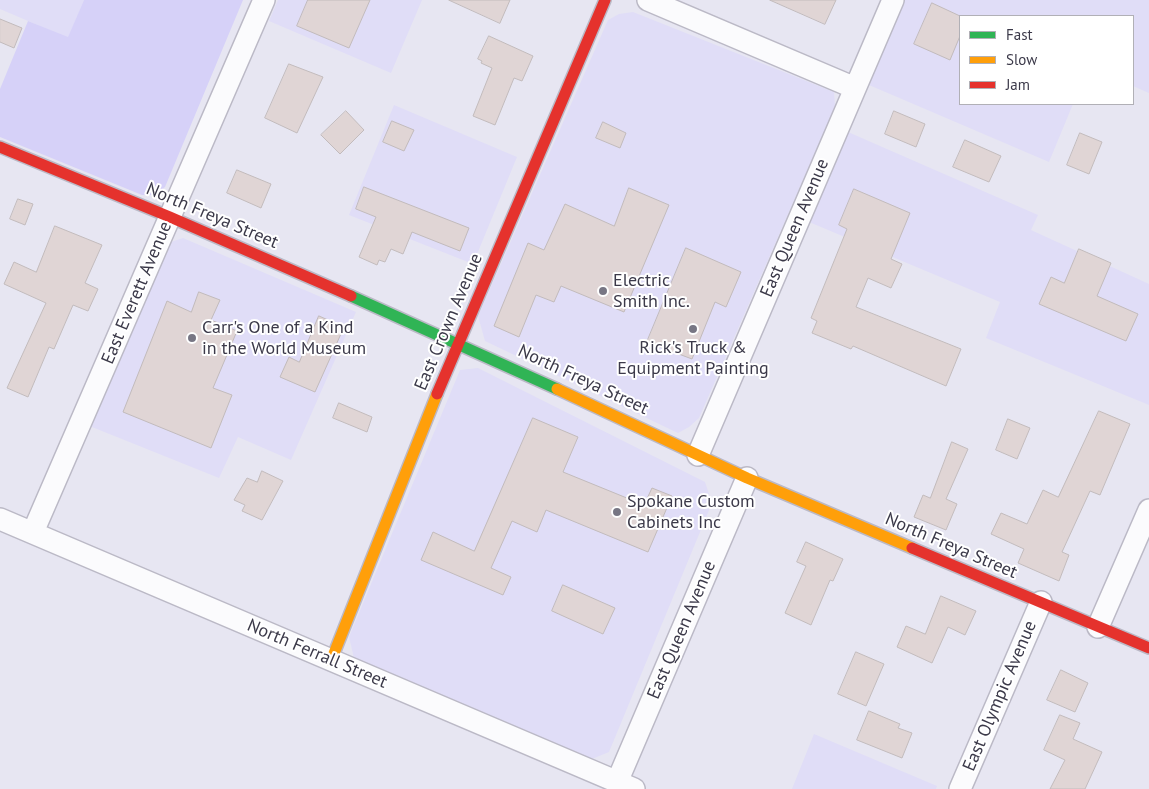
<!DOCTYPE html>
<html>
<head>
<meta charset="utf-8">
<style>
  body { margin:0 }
  #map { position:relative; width:1149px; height:789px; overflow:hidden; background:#e7e6f2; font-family:"PT Sans",sans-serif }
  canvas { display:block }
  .legend { position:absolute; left:959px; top:15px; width:175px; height:90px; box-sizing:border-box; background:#fff; border:1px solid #b1b0b6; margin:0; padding:6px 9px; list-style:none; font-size:15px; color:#3b3949 }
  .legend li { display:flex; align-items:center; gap:10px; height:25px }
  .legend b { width:25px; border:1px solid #b1b0b6 }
</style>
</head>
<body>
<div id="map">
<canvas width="1149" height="789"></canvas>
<ul class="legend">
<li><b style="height:6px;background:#30b455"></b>Fast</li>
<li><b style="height:6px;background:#ff9f0a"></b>Slow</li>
<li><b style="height:6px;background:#e5322d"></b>Jam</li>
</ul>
</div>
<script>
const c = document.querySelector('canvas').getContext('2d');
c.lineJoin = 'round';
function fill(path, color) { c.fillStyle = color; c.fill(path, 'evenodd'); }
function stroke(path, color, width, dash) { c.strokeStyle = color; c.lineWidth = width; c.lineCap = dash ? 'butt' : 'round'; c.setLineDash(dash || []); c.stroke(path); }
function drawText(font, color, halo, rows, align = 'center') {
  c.font = font + ' "PT Sans",sans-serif'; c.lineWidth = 4; c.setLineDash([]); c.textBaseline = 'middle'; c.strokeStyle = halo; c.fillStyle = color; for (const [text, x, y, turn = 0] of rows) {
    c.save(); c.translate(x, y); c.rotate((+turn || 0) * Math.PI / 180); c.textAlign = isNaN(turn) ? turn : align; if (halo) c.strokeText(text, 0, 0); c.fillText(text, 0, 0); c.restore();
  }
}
fill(new Path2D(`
  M0,0H84L68,38L0,9Z
  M278,0H422L391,73L269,21Z
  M905,0H1149V93L1133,86V16H960V104H1073L1049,162L869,85Z
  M633,12L834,92L835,106L827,125L699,418L689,427L678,433L485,341L478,316L608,20L619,14Z
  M394,105L517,157L473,264L349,215Z
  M848,132L1038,215L1031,230L1149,284V405L986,338L1000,302L809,222Z
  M183,238L356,312L291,460L238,437L219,478L87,425L168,243Z
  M478,368L705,482L712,503L609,752L582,763L354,658L349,637L460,370Z
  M814,734L937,786L936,789H792Z`), '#e0ddf7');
fill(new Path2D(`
  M84,0H243L165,187L155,195H142L0,137V89L28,21L68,37Z`), '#d6d1f8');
const building = new Path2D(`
  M308,0H370L349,48L297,26Z
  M449,0H510L500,23Z
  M770,0H836L825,24Z
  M932,3L960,16V36L950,60L914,44Z
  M0,19L22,28L14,48L0,42Z
  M489,36L533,56L522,81L514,78L495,125L473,116L492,68L481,63L482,61L478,59Z
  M289,64L323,77L297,133L265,118Z
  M346,111L364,130L340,154L321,135Z
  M894,111L925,124L916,147L885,134Z
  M392,121L414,130L404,151L383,142Z
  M603,122L626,133L620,148L596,138Z
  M1080,133L1102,142L1089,174L1067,165Z
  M965,140L1001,156L989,182L953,167Z
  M237,170L271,184L261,208L227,193Z
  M364,187L469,228L460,251L412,232L403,254L391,249L385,262L379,260L377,265L359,257L376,217L356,209Z
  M629,188L669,205L624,312L561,286L554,302L536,295L519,337L494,326L528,243L544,250L565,204L614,226Z
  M854,189L910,213L891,259L902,264L891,288L868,278L856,307L961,349L946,386L853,346L851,349L812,333L817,321L811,318L847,229L839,225Z
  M18,199L33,204L25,225L10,219Z
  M55,226L102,245L85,283L98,289L88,311L73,305L54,349L49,347L28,397L7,388L46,303L4,284L14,262L36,272Z
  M686,248L741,272L726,307L715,302L692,359L647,342Z
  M1079,249L1111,263L1097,296L1138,314L1126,341L1039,304L1051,277L1064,283Z
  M199,292L220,300L211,320L237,331L213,388L232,395L211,448L123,412L167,301L191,312Z
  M319,316L344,327L315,392L280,377L289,357L299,362Z
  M339,403L372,417L367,432L333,418Z
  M1099,411L1130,424L1100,495L1090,491L1062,552L1069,555L1059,581L1018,563L1024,549L991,534L1001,513L1027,524L1043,490L1058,497Z
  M533,418L578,437L563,472L644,505L652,488L672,496L648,552L546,510L537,532L512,521L491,568L511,577L503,595L421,560L433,532L474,551Z
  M1008,419L1030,428L1017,459L996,450Z
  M952,442L968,449L946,499L957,504L946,530L914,517L923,495L930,498Z
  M262,471L283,481L262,520L242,511L245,505L234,500L247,478L257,482Z
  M806,542L843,559L833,581L830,580L811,625L785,613L806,566L797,562Z
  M563,585L615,608L603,634L552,611Z
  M941,596L976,611L965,635L948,627L932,663L897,647L906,626L925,634Z
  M856,652L884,664L866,706L838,694Z
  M1061,670L1088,683L1075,712L1047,700Z
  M869,711L900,724L898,728L912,733L902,758L857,740Z
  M1060,715L1080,723L1073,739L1102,752L1085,789H1050L1065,760L1044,750Z`);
fill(building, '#e0d5d5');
stroke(building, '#c2bbbc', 1);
const street = new Path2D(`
  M648,0L855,88
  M698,455L893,0
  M0,519L634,789
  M33,532L264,0
  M1098,627L1149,510
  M617,782L747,478
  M960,789L1041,602`);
const fast = new Path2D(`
  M351,296L557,389`);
const slow = new Path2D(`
  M557,389L747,478L912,548
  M331,661L437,394`);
const jam = new Path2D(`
  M0,147L170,217L351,296
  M437,394L605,0
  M912,548L1149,648`);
stroke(street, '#bbb9c6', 24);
stroke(fast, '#bbb9c6', 14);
stroke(slow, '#bbb9c6', 14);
stroke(jam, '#bbb9c6', 14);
stroke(street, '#fbfbfd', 21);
stroke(fast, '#30b455', 11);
stroke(slow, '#ff9f0a', 11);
stroke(jam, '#e5322d', 11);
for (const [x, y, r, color] of [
  [603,291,5,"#777684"],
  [693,329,5,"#777684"],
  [192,338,5,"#777684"],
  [617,512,5,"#777684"]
]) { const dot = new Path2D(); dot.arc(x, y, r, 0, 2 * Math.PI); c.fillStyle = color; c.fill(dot); stroke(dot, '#fff', 2); }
drawText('18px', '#3b3949', '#fff', [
  ["North Freya Street",212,216,23],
  ["East Queen Avenue",795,228,-67],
  ["East Everett Avenue",137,293,-67],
  ["East Crown Avenue",449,322,-67],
  ["North Freya Street",583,380,25],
  ["North Freya Street",951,546,23],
  ["East Queen Avenue",682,630,-67],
  ["North Ferrall Street",317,654,23],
  ["East Olympic Avenue",1000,696,-67]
]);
drawText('18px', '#3b3949', '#fff', [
  ["Electric",613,281],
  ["Smith Inc.",613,302],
  ["Carr's One of a Kind",202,328],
  ["in the World Museum",202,349],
  ["Rick's Truck &",693,348,"center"],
  ["Equipment Painting",693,369,"center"],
  ["Spokane Custom",627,502],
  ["Cabinets Inc",627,523]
], 'left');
</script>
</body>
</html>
